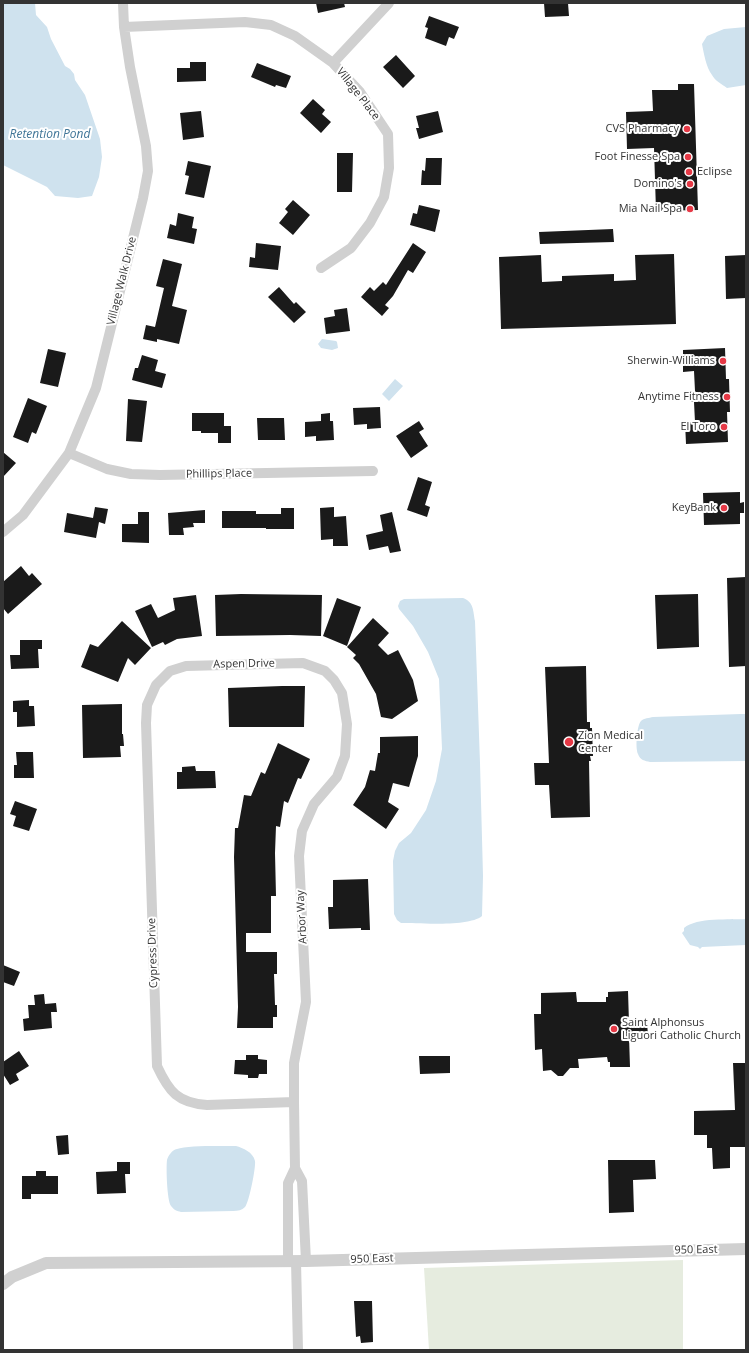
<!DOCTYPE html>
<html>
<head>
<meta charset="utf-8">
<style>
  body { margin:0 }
  #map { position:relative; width:749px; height:1353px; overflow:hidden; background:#fff; font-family:"Open Sans",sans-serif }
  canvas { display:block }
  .frame { position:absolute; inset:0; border:4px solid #333; pointer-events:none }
</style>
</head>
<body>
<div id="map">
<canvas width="749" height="1353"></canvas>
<div class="frame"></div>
</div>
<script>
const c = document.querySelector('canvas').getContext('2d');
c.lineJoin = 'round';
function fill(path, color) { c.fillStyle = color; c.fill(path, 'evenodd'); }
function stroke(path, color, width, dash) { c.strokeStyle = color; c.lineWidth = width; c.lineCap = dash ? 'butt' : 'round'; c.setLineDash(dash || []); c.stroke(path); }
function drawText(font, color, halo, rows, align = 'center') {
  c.font = font + ' "Open Sans",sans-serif'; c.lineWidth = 4; c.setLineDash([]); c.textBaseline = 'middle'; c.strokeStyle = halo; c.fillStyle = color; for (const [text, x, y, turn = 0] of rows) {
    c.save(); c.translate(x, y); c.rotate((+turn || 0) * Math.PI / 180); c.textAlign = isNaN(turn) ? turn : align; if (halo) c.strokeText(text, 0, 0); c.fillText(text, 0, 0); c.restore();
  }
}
fill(new Path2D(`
  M683,1260V1350H429L424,1268Z`), '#e6ecdf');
fill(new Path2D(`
  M3,3H35L36,15L47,27L51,39L65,66L70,69L74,74L75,80L85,95L100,139L102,157L99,177L92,196L78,198L55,196L47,187L3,165Z
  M746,27V85L727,88C722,84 715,81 712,75C706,67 704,54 702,44L707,36L724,29Z
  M322,339L336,341L337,342L338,348L332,350L321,348L318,344Z
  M395,379L403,386L389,401L382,394Z
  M463,598C474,602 473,611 475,621L480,763L483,876L482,916C469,927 419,923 401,923L397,920L394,914L393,861L395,851L399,843L411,833L426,810L436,781L442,749L439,679L428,652L413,626L399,609L398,606L400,601L404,599Z
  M741,714H746V761L650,762C645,761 640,760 638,754C635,748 637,725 641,721C644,718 649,718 653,717Z
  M746,919V945L702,947L700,949L698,947L690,945L682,933L684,931V928C697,917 730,920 746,919Z
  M236,1146C243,1148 253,1152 255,1161C256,1167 249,1203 245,1207C242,1210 238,1211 233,1211L181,1212C177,1211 174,1210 171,1206C167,1200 166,1168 167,1160C168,1156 172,1150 177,1149C187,1145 223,1146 236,1146Z`), '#cfe2ee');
fill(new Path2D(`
  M316,3H344L345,7L318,13Z
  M544,3H568L569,16L545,17Z
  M429,16L459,27L454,39L449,37L446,46L425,38L428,28L425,27Z
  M396,55L415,76L403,88L383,67Z
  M190,62H206V81L177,82V68H190Z
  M257,63L291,76L286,88L276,85L275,87L251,77Z
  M678,84H694L698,210L656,211L654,148L627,149L626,112L653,111L652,90H678Z
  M313,99L325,110L322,114L331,122L321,133L300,113Z
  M201,111L204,137L183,140L180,113Z
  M438,111L443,132L419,139L416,128H419L416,116Z
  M337,153H353L352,192H337Z
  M426,158H442L441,185H421L422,170L425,171Z
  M188,161L211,166L204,198L185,194L189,176L185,175Z
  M293,200L310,215L293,235L279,223L288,212L285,209Z
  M419,205L440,210L435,232L410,225L413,213L417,214Z
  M178,213L194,217L192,228L197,229L194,244L167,238L170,224L176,226Z
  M613,229L614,242L540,244L539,232Z
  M256,243L281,246L278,270L249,267L250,257L255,258Z
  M413,243L426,252L413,273L408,270L393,296L385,305L389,308L382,316L361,297L370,287L374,291L383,282L386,285Z
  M674,254L676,324L501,329L499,257L541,255L542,282L562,281V276L614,274V281L636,280L635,255Z
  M746,255V298L726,299L725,256Z
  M163,259L182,264L172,306L187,310L179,344L157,339V342L143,339L146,325L155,327L164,288L156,286Z
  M279,287L294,304L296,302L306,312L294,323L268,297Z
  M347,308L350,331L326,334L324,318L335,316L334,310Z
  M725,348L726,379H729L730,412H727L728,442L686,444L685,422H695L694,402H690V391H695L694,371L683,372V350Z
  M48,349L66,353L58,387L40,383Z
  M142,355L158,360L155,371L166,374L162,388L132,380L135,368H138Z
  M28,398L47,406L36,434L32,432L28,443L13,437Z
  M128,399L147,401L142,442L126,441Z
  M380,407L381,428L367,429V424L354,425L353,408Z
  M192,413H224V426H231V443H218V433H201V431H192Z
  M330,413V421H333L334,440L316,441V436L305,437V422L321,421V414Z
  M257,418H284L285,440H258Z
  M419,421L424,429L419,432L428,446L411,458L396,436Z
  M3,452L16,463L3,477Z
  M418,477L432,482L425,505L430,507L427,517L407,510Z
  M740,492V503L744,502V513H740V524L704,525L703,493Z
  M95,507L108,509L105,524L99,522L96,538L64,532L67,513L93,518Z
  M334,507V517L346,516L348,546H333V539L321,540L320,508Z
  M281,508H294V529H266V528H222V511H256V514H281Z
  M205,510V523H193L194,527L183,528L184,535H169L168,513Z
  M138,512H149V543L122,542V524H138Z
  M392,512L401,551L390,553L388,546L369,550L366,535L383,531L380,515Z
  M21,566L29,576L32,573L42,584L8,614L3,608V582Z
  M746,577V666L729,667L727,578Z
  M241,594L322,595L321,636L290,635L216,636L215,595Z
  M698,594L699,647L657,649L655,595Z
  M196,595L202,636L177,639L165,645L163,642L152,647L135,611L151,604L158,618L175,610L173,598Z
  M337,598L361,607L347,646L323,636Z
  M373,618L389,633L378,645L388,655L398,650L413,680L418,701L392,719L381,717L376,694L359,664L353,658L356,655L347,647Z
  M122,621L151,648L135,665L128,658L118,682L81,667L90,644L98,647Z
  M20,640H42V649H38L39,668L11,669L10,655H20Z
  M586,666L587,722H590V728H592L593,756H590L591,761H589L590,817L551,818L549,785H535L534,763H549L545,667Z
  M282,686H305L304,727H229L228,688Z
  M29,700V706H34L35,726L17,727V712H13V701Z
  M122,704V734H123L124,746H120L121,757L83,758L82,705Z
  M418,736V756L409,787L393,783L388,802L399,809L386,829L353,805L365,787L370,770L375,771L378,753H380V737Z
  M278,743L310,759L301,779L298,778L288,803L284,801L280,827L276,826L275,853L276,896H271V933H246V952H277V974H274L275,1005H277V1017H273V1028H237L238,1007L234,857L235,828H238L244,795L251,796L261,772L265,774Z
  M16,752H33L34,778H14V765H17Z
  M195,766L196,771H215L216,788L177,789V772H182V767Z
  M15,801L37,809L29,831L13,826L16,816L10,814Z
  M368,879L370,930H361V928L329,929L328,907H333V880Z
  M3,965L20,972L14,986L3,982Z
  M628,991L629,1023H647L648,1035L629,1036L630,1067H610V1062H608L607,1057L578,1059L579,1068H570L563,1076H558L551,1070L543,1071L542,1049L535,1050L534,1014H541V993L576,992L577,1002H606V997H608V992Z
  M44,994L45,1004L56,1003L57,1012H51L52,1028L24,1031L23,1019L29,1018L28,1005H35L34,995Z
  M19,1051L29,1066L16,1074L19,1080L10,1085L3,1074V1062Z
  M246,1055H258V1059L267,1060V1074H259L258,1078H248V1075L234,1074L235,1060H246Z
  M419,1056H450V1073L420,1074Z
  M733,1063H746V1147H730V1168L713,1169L712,1148H707V1135H694V1111L735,1110Z
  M68,1135L69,1154L58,1155L56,1136Z
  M608,1160H655L656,1179L633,1180L634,1212L609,1213Z
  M117,1162H130V1174H125L126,1193L97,1194L96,1172L117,1171Z
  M36,1171H46V1176H58V1194H31V1199H22V1176H36Z
  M354,1301H372L373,1342L361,1343L360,1336L356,1337Z`), '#1a1a1a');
stroke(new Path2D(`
  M124,27L245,22L271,25L295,36L333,63L360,92L388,134L389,168L384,197L370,223L351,248L321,268
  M333,63L389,3
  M69,453L107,469L131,474L160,475L373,471
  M3,532L23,515L69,453L96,388L143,198L148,171L146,146L130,67L124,27L123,3
  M294,1102L207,1105C178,1103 169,1092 157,1066L146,723L147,705L156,685L170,671L186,666L303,663L325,671L334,680L342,693L347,724L345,756L337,777L314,804L302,831L299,856L306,1002L294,1063V1102L295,1168L302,1181L306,1261
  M288,1261V1183L295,1168
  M296,1261L298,1350`), '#d0d0d0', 10);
stroke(new Path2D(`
  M3,1284L12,1277L46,1263L306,1261L746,1249`), '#d0d0d0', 12);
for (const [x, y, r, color] of [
  [687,129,4,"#e63946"],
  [688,157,4,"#e63946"],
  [689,172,4,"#e63946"],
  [690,184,4,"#e63946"],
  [690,209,4,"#e63946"],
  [723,361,4,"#e63946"],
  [727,397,4,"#e63946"],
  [724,427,4,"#e63946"],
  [724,508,4,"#e63946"],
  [569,742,5,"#e63946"],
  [614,1029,4,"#e63946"]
]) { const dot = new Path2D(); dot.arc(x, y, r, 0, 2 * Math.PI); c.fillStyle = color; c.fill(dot); stroke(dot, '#fff', 1.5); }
drawText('11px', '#333', '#fff', [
  ["Village Place",358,94,52],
  ["Village Walk Drive",122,281,-76],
  ["Phillips Place",219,474,-1],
  ["Aspen Drive",244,664,-1],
  ["Arbor Way",302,917,-93],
  ["Cypress Drive",153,953,-92],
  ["950 East",696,1250,-1],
  ["950 East",372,1259,-2]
]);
drawText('11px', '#333', '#fff', [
  ["CVS Pharmacy",679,129],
  ["Foot Finesse Spa",680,157],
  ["Eclipse",697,172,"left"],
  ["Domino's",682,184],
  ["Mia Nail Spa",682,209],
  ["Sherwin-Williams",715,361],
  ["Anytime Fitness",719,397],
  ["El Toro",716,427],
  ["KeyBank",716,508],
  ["Zion Medical",578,736,"left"],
  ["Center",578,749,"left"],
  ["Saint Alphonsus",622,1023,"left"],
  ["Liguori Catholic Church",622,1036,"left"]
], 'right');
drawText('italic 12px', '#3f7597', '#fff', [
  ["Retention Pond",50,135]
]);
</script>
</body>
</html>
